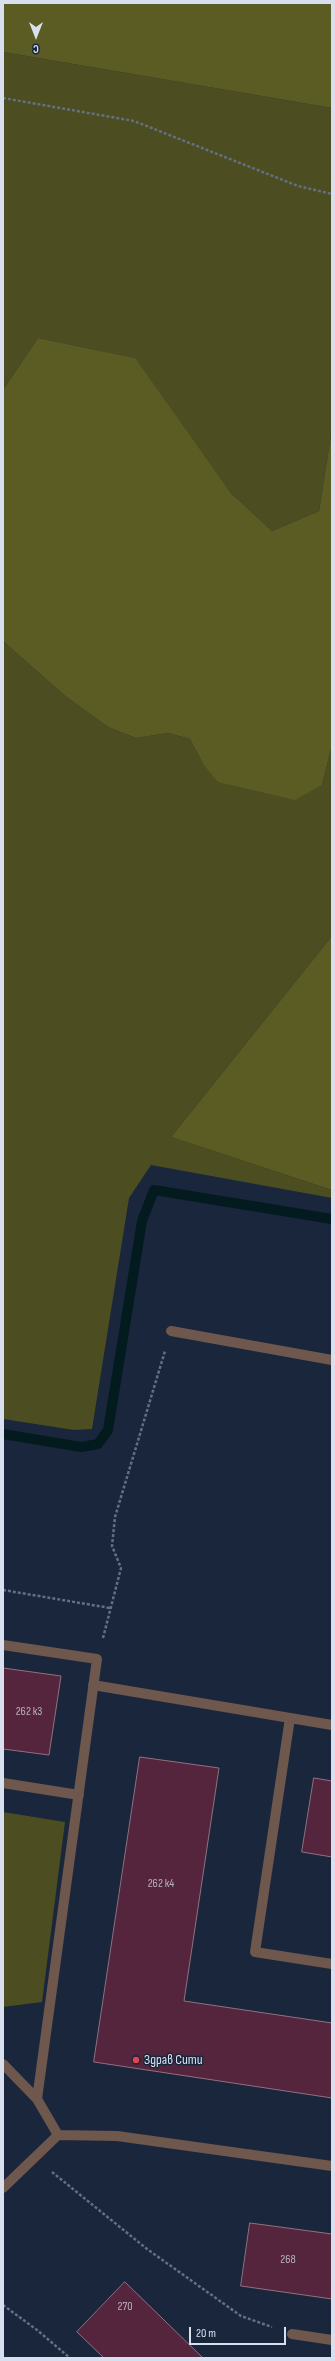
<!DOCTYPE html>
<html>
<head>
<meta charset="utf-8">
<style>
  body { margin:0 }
  #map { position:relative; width:335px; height:2361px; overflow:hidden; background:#1a263c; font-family:"Sofia Sans Condensed",sans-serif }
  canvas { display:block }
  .frame { position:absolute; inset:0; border:4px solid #d8e0ef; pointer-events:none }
  .north { position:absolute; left:16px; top:16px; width:40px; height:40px; -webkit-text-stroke:3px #1a263c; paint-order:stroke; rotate:180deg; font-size:11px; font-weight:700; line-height:16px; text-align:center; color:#d8e0ef }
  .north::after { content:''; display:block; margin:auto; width:14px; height:18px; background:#d8e0ef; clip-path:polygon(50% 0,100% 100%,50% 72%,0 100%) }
  .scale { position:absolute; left:189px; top:2327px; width:97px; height:18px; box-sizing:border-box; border:2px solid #d8e0ef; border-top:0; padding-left:5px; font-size:12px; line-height:14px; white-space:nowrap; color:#d8e0ef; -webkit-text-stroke:3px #1a263c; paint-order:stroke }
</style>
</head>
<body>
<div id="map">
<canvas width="335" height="2361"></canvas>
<div class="frame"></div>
<div class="north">С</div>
<div class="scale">20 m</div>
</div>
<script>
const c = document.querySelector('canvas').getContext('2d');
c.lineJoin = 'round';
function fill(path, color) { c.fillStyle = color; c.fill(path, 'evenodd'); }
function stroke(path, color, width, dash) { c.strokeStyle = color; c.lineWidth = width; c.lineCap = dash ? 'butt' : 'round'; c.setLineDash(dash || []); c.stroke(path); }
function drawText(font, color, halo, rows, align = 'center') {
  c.font = font + ' "Sofia Sans Condensed",sans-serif'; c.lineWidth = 3; c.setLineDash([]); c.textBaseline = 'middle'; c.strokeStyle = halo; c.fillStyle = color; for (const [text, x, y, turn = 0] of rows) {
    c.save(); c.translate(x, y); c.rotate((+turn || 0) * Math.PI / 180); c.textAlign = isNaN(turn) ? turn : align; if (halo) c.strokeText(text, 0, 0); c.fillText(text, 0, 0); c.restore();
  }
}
fill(new Path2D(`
  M3,52L332,108V429L319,511L272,531L231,493L134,358L38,338L3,390Z
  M3,641L64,695L108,727L136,738L168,733L190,739L203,764L322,785L332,745V936L171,1137L332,1190V1198L151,1165L129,1198L92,1429L74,1430L3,1419Z
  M3,1812L65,1822L42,2002L3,2007Z`), '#4c4d20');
fill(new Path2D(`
  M3,3H332V108L3,52Z
  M38,338L135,358L231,493L272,531L319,511L332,429V745L322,785L295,800L218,782L203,764L190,739L168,733L136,738L108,727L64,695L3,641V390Z
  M332,936V1190L171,1137Z`), '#5a5c24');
stroke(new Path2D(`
  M3,1434L81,1447L98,1444L108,1430L142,1221L154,1190L332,1219`), '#031b1e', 10);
const building = new Path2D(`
  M3,1668L61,1676L49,1755L3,1749Z
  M140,1757L219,1768L184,2001L332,2023V2098L94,2062Z
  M314,1778L332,1781V1857L302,1852Z
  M250,2223L332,2234V2299L241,2286Z
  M125,2282L203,2358H104L77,2332Z`);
fill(building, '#55253d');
stroke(building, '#91717f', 1);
stroke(new Path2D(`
  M3,98L134,121L298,186L332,194
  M3,1590L110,1608
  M103,1638L121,1568L112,1546L115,1517L165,1351
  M52,2172L147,2249L241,2316L272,2327
  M3,2305L37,2330L70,2358`), '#646f82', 2.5, [3, 2]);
stroke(new Path2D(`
  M171,1331L332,1360
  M3,1645L97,1659L37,2099
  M93,1685L332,1725
  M290,1718L255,1952L332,1964
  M3,1783L79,1795
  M3,2064L37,2099L58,2135L117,2136L332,2166
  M3,2188L58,2135
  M292,2334L332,2340`), '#6e574c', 10);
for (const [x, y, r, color] of [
  [136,2060,4,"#e0444e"]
]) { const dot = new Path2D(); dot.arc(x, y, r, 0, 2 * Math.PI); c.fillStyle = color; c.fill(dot); stroke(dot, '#1a263c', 1.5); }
drawText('12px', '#b7b1c2', null, [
  ["262 к3",29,1712],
  ["262 к4",161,1884],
  ["268",288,2260],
  ["270",125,2307]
]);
drawText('14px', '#d8e0ef', '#1a263c', [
  ["Здрав Сити",144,2060]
], 'left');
</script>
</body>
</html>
